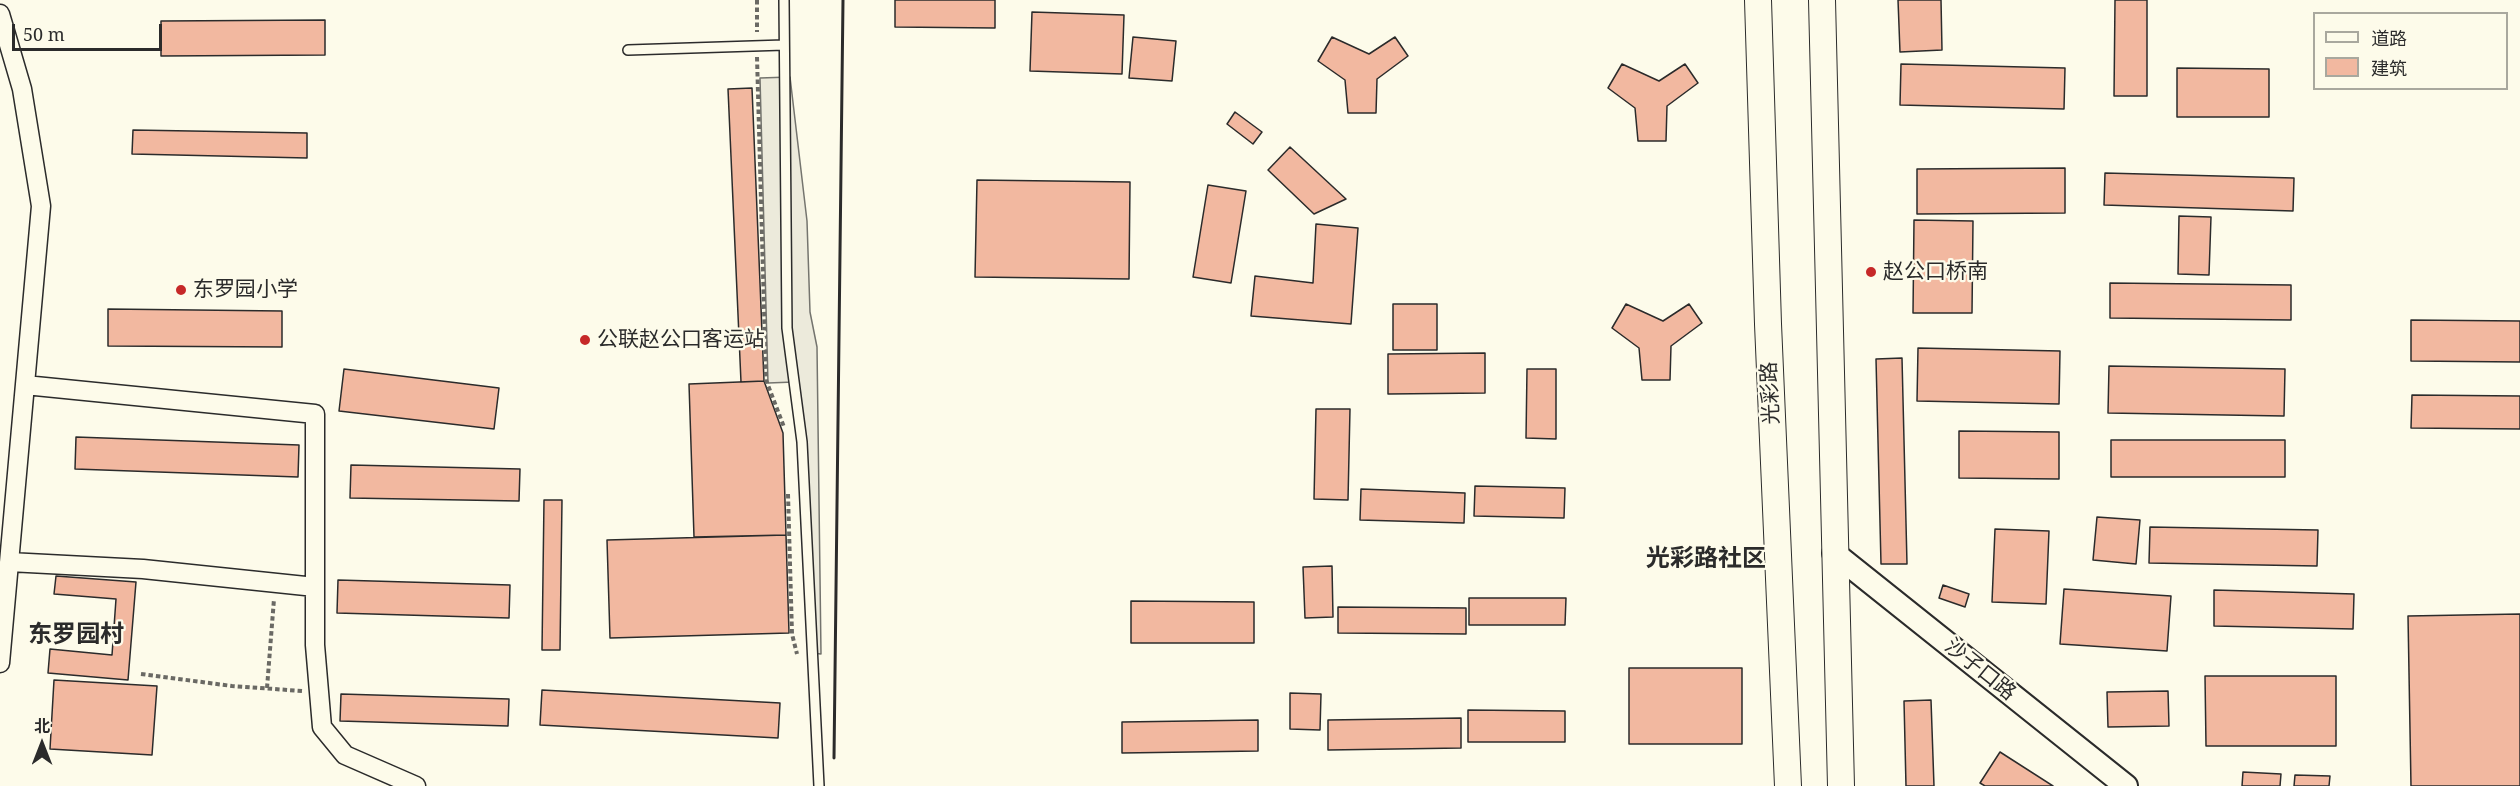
<!DOCTYPE html>
<html>
<head>
<meta charset="utf-8">
<style>
  body { margin:0 }
  #map { position:relative; width:2520px; height:786px; overflow:hidden; background:#fdfbea; font-family:"Noto Serif","Noto Sans SC",serif }
  canvas { display:block }
  .legend { position:absolute; left:2313px; top:12px; width:195px; height:78px; box-sizing:border-box; background:#fdfbea; border:2px solid #a9a89e; margin:0; padding:8px 10px; list-style:none; font-size:18px; color:#2b2b2b }
  .legend li { display:flex; align-items:center; gap:12px; height:30px }
  .legend b { width:30px; border:2px solid #a9a89e }
  .north { position:absolute; left:12px; top:714px; width:60px; height:60px; -webkit-text-stroke:4px #fdfbea; paint-order:stroke; rotate:0deg; font-size:16px; font-weight:700; line-height:24px; text-align:center; color:#2b2b2b }
  .north::after { content:''; display:block; margin:auto; width:21px; height:27px; background:#2b2b2b; clip-path:polygon(50% 0,100% 100%,50% 72%,0 100%) }
  .scale { position:absolute; left:12px; top:24px; width:150px; height:27px; box-sizing:border-box; border:3px solid #2b2b2b; border-top:0; padding-left:8px; font-size:18px; line-height:21px; white-space:nowrap; color:#2b2b2b; -webkit-text-stroke:4px #fdfbea; paint-order:stroke }
</style>
</head>
<body>
<div id="map">
<canvas width="2520" height="786"></canvas>
<ul class="legend">
<li><b style="height:8px;background:#fdfbea"></b>道路</li>
<li><b style="height:16px;background:#f2b8a0"></b>建筑</li>
</ul>
<div class="north">北</div>
<div class="scale">50 m</div>
</div>
<script>
const c = document.querySelector('canvas').getContext('2d');
c.lineJoin = 'round';
function fill(path, color) { c.fillStyle = color; c.fill(path, 'evenodd'); }
function stroke(path, color, width, dash) { c.strokeStyle = color; c.lineWidth = width; c.lineCap = dash ? 'butt' : 'round'; c.setLineDash(dash || []); c.stroke(path); }
function drawText(font, color, halo, rows, align = 'center') {
  c.font = font + ' "Noto Serif","Noto Sans SC",serif'; c.lineWidth = 4.5; c.setLineDash([]); c.textBaseline = 'middle'; c.strokeStyle = halo; c.fillStyle = color; for (const [text, x, y, turn = 0] of rows) {
    c.save(); c.translate(x, y); c.rotate((+turn || 0) * Math.PI / 180); c.textAlign = isNaN(turn) ? turn : align; if (halo) c.strokeText(text, 0, 0); c.fillText(text, 0, 0); c.restore();
  }
}
const parking = new Path2D(`
  M790,77L807,221L810,312L817,347L821,654L812,653L794,382L768,383L760,78Z`);
fill(parking, '#eceadb');
stroke(parking, '#74746e', 1.5);
const building = new Path2D(`
  M895,0H995V28L895,27Z
  M1898,0H1941L1942,50L1900,52Z
  M2115,0H2147V96H2114Z
  M1032,12L1124,15L1122,74L1030,71Z
  M325,20V55L161,56V21Z
  M1133,37L1176,41L1172,81L1129,78Z
  M1332,37L1369,54L1395,37L1408,56L1377,79L1376,113H1348L1345,80L1318,61Z
  M1622,64L1659,81L1685,64L1698,83L1667,106L1666,141H1638L1635,108L1608,88Z
  M1901,64L2065,68L2064,109L1900,105Z
  M2177,68L2269,69V117H2177Z
  M752,88L764,381L741,382L728,89Z
  M1235,112L1262,132L1253,144L1227,124Z
  M133,130L307,133V158L132,154Z
  M1290,147L1346,199L1314,214L1268,170Z
  M2065,168V213L1917,214V169Z
  M2105,173L2294,178L2293,211L2104,205Z
  M977,180L1130,182L1129,279L975,277Z
  M1208,185L1246,191L1231,283L1193,277Z
  M2179,216L2211,217L2209,275L2178,274Z
  M1914,220L1973,221L1972,313H1913Z
  M1316,224L1358,228L1351,324L1251,316L1255,276L1313,283Z
  M2110,283L2291,285V320L2110,318Z
  M1393,304H1437V350H1393Z
  M1626,304L1663,321L1689,304L1702,323L1671,346L1670,380H1642L1639,348L1612,328Z
  M108,309L282,311V347L108,346Z
  M2411,320L2520,321V362L2411,361Z
  M1918,348L2060,351L2059,404L1917,401Z
  M1485,353V393L1388,394V354Z
  M1902,358L1907,564H1881L1876,359Z
  M2109,366L2285,369L2284,416L2108,413Z
  M344,369L499,388L494,429L339,411Z
  M1527,369H1556V439L1526,438Z
  M764,381L783,433L786,535L694,537L689,384Z
  M2412,395L2520,396V429L2411,428Z
  M1316,409H1350L1348,500L1314,499Z
  M1959,431L2059,432V479L1959,478Z
  M76,437L299,445L298,477L75,469Z
  M2111,440H2285V477H2111Z
  M351,465L520,469L519,501L350,498Z
  M1475,486L1565,488L1564,518L1474,516Z
  M1361,489L1465,493L1464,523L1360,520Z
  M544,500H562L560,650H542Z
  M2097,517L2140,520L2136,564L2093,560Z
  M2150,527L2318,530L2317,566L2149,563Z
  M1995,529L2049,531L2046,604L1992,602Z
  M786,535L789,633L610,638L607,540Z
  M1332,566L1333,617L1305,618L1303,567Z
  M56,576L136,582L128,680L48,673L50,649L112,655L116,599L54,594Z
  M338,580L510,585L509,618L337,613Z
  M1943,585L1969,594L1965,607L1939,598Z
  M2064,589L2171,596L2167,651L2060,644Z
  M2214,590L2354,594L2353,629L2214,626Z
  M1469,598H1566L1565,625H1469Z
  M1131,601L1254,602V643H1131Z
  M1338,607L1466,608V634L1338,633Z
  M2520,614V786H2411L2408,616Z
  M1629,668H1742V744H1629Z
  M2205,676H2336V746H2206Z
  M54,680L157,686L152,755L50,749Z
  M542,690L780,703L778,738L540,725Z
  M2168,691L2169,726L2108,727L2107,692Z
  M1290,693L1321,694L1320,730L1290,729Z
  M341,694L509,699L508,726L340,721Z
  M1931,700L1934,786H1906L1904,701Z
  M1468,710L1565,711V742H1468Z
  M1461,718V748L1328,750V720Z
  M1258,720V751L1122,753V722Z
  M2000,752L2053,786H1985L1980,783Z
  M2243,772L2281,774L2280,786H2242Z
  M2295,775L2330,776L2329,786H2294Z`);
fill(building, '#f2b8a0');
stroke(building, '#2b2b2b', 1.5);
const service = new Path2D(`
  M784,0L787,328L802,442L819,786
  M628,50L784,45`);
const minor = new Path2D(`
  M0,14L22,89L41,206L0,663
  M25,385L315,414V645L322,727L345,755L416,786
  M9,562L143,569L315,587`);
const tertiary = new Path2D(`
  M1834,553L2126,786`);
const secondary = new Path2D(`
  M1758,0L1768,324L1788,786
  M1822,0L1841,786`);
stroke(service, '#2b2b2b', 12);
stroke(minor, '#2b2b2b', 21);
stroke(tertiary, '#2b2b2b', 26);
stroke(secondary, '#2b2b2b', 28);
stroke(new Path2D(`
  M757,0V32
  M757,57L766,380L784,427
  M788,494L792,634L797,654
  M141,674L232,686L302,691
  M267,688L274,599`), '#6a6964', 4, [4.5, 3]);
stroke(service, '#fdfbea', 9);
stroke(minor, '#fdfbea', 18);
stroke(tertiary, '#fdfbea', 22);
stroke(secondary, '#fdfbea', 26);
stroke(new Path2D(`
  M834,758L843,0`), '#2b2b2b', 3);
for (const [x, y, r, color] of [
  [1871,272,6,"#c62828"],
  [181,290,6,"#c62828"],
  [585,340,6,"#c62828"]
]) { const dot = new Path2D(); dot.arc(x, y, r, 0, 2 * Math.PI); c.fillStyle = color; c.fill(dot); stroke(dot, '#fdfbea', 2); }
drawText('21px', '#2b2b2b', '#fdfbea', [
  ["赵公口桥南",1883,272],
  ["东罗园小学",193,290],
  ["公联赵公口客运站",597,340]
], 'left');
drawText('21px', '#2b2b2b', '#fdfbea', [
  ["光彩路",1771,393,-93],
  ["沙子口路",1980,670,39]
]);
drawText('bold 24px', '#2b2b2b', '#fdfbea', [
  ["光彩路社区",1706,559],
  ["东罗园村",76,635]
]);
</script>
</body>
</html>
